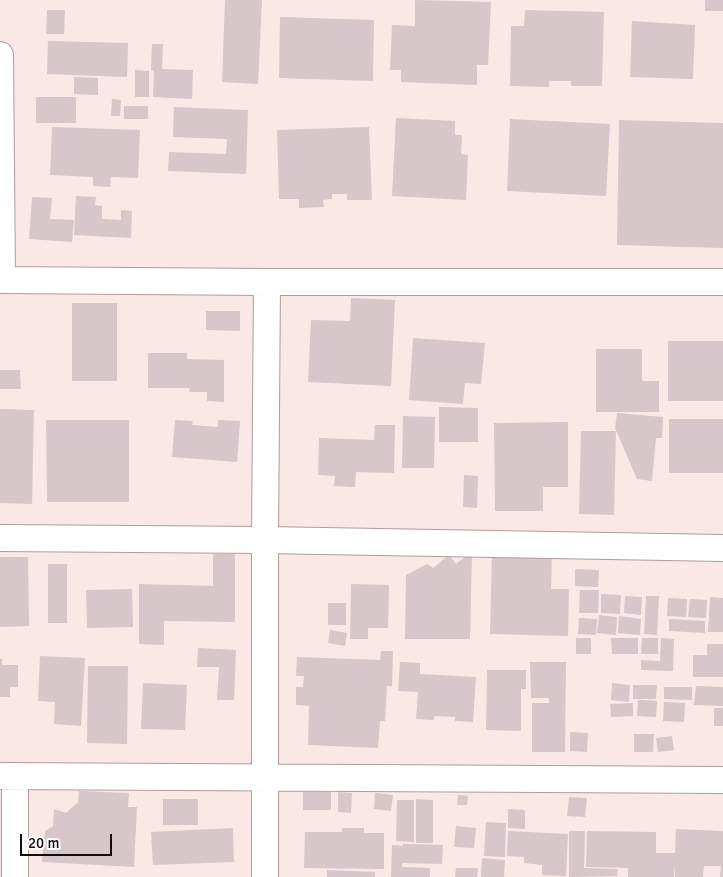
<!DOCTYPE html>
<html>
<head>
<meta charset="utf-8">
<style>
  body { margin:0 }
  #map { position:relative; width:723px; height:877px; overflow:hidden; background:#f9e8e6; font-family:Signika,sans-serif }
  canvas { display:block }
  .scale { position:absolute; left:20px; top:834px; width:92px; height:22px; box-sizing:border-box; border:2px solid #120c0c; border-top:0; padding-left:6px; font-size:15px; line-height:18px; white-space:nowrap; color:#120c0c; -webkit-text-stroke:4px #fff; paint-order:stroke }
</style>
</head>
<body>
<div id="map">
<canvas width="723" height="877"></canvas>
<div class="scale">20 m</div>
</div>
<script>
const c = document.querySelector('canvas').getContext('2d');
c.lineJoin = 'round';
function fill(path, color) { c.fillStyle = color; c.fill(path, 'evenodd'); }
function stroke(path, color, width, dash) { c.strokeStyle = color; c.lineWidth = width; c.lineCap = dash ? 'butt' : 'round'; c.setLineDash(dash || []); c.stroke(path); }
fill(new Path2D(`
  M225,0H262L258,84L222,82Z
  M415,0L491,2L488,65H477V85L401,82V70H390L392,25L415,26Z
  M705,0H723V11H705Z
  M47,10H65L64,34H46Z
  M525,10L604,12L602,86H571V81H549V87L510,86L511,26H524Z
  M280,17L374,20L373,81L279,78Z
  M632,21L695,25L693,79L630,77Z
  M48,41L128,43L127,77L47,74Z
  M152,44H163L162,69L193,70L192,99L153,97L154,71L151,70Z
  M135,70L149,71V97H135Z
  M74,77L98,78V95L74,94Z
  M36,97H76V123H36Z
  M112,99L121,100L120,116H111Z
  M124,106H148V119H124Z
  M174,107L248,110L246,174L168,171L169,152L226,154L227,139L173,137Z
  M396,118L455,121V135H462L461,154L468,155L466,200L392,196Z
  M510,119L610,124L606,196L507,191Z
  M619,120L723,123V248L617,245Z
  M52,127L140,130L138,178L111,177L110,187L93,186V177L50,175Z
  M369,127L372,200H347V194H332V199L323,200L324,207L299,208V199H279L277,130Z
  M76,196L96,197L95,205L102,206V219L121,220V210L132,211L131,238L74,235Z
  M32,197L52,198L50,219L74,220L72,242L29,239Z
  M351,298L395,300L391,386L308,382L311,320L350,321Z
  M72,303H117V381H72Z
  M206,311H240V331L206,330Z
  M413,338L485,343L481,384L465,383L463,404L409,400Z
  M668,341H723V401H668Z
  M596,349H642V381H659V412H596Z
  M148,353H187V359L224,360V402L207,401V392H189L190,388H148Z
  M0,370H20L21,389H0Z
  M439,407L478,408V442H439Z
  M0,409L34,410L32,504L0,503Z
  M617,413L663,417L662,438H656L652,481L637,479L615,428Z
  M403,416L435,417L434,468H402Z
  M669,419H723V473H669Z
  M46,420H129V502H47Z
  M175,420L193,421L192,425L218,427V420L240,421L237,462L172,457Z
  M568,422V487H543V511H495L494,423Z
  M375,425H395L394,473L356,472L355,487L334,486L335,476L318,475L319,438L374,440Z
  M581,431H616L614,515L579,514Z
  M464,475L478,476L477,508L463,507Z
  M492,551L552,552L551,589H569L568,636L490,634Z
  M472,552L470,639H405L406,575L427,564L433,568L449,555L456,564Z
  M213,554H235V622L164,621V645L139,644V584L213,586Z
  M0,557H28L29,626L0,627Z
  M48,564H67V623H48Z
  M575,569L599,570L598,587L575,586Z
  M351,584L389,585L388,628H368V639H350Z
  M132,589L133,627L87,628L86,590Z
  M580,590H599L598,613H579Z
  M601,594L621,595L620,614L601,613Z
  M625,596L642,597L641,615L624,613Z
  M646,596H659L657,635L644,634Z
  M710,597L723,598V632H708Z
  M668,598L687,599L686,617L667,616Z
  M690,599L707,600L706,618L688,617Z
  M328,603H346V625H328Z
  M599,615L617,617L616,635L597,633Z
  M619,616L641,619L640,635L618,633Z
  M579,618L597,619L596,635L578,634Z
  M669,619L705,621V633L669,631Z
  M330,630L347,633L345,646L328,643Z
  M576,638H591V654H576Z
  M611,638H638V654H612Z
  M642,638H658V654H641Z
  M661,638L674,639L673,671L641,670V660L660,661Z
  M707,644H723V677H693V655H707Z
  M198,648L236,650L234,700H217L219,667H197Z
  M381,651H393L392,686H387L385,721H380L378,748L308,745L309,706L296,705V687H303L304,676H296L297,657L380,660Z
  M40,656L85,658L81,726L54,724L55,702L38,701Z
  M0,659H2V665H18V687H10V697H0Z
  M400,662L420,663V674L476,677L473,722L455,721V717L434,716V720L416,719L418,692L398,691Z
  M530,662H566L565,752H532V703H549V698H531Z
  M88,666H128L127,744L87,743Z
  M487,670H526V689H521V731L486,730Z
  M143,683L187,685L185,730L141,729Z
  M612,683L630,685L629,702L611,700Z
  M633,685H657L656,699H633Z
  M696,686L723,687V706L694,705Z
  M664,687H692V700L664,699Z
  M638,700L657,701L656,717L637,716Z
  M664,702L685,703L684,722L663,721Z
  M633,703V716L611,717L610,704Z
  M714,708H723V726H714Z
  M570,732L588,733L587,752L570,751Z
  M634,734H654L653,752H634Z
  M672,736L674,750L658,752L656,738Z
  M79,791L129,793L128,807H137L134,867L42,862L45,831L53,826L54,809L66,813L78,802Z
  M303,792H331V810H303Z
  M338,792L352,793L351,813L338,812Z
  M375,793L393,795L391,811L374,809Z
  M458,795L468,796L467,805H457Z
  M569,797L587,798L585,817L567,816Z
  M163,799H198V825H163Z
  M416,799L433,800V843H416Z
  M397,800H414V842L396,841Z
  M508,809L525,810V829L508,828Z
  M486,822L506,823L505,857L484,856Z
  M456,826L476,828L474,848L454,847Z
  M233,828L234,862L153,865L151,832Z
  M342,828H364V833H384V869L304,868L305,832H342Z
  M676,829L723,831V877H720L721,866H704L703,877H675V864L674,877H628V868L586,867L587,831L656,832V853H675Z
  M508,831L568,834L566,876L542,875V865L524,863V857L507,856Z
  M569,831H585L584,868L618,869L617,876L569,877Z
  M403,844L443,845L442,864L402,863V867L430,868V877H391L392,845L403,846Z
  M482,858L505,860L504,877H481Z
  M456,868H478L477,877H455Z
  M327,870L375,872V877H327Z`), '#d7c6ca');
const street = new Path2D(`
  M0,55L2,280
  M0,280L267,282H723
  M0,538L265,540L723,548
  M0,776L723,780
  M15,877V776
  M265,877V540L267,282`);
stroke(street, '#ad9d9b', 28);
stroke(street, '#fff', 26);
</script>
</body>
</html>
